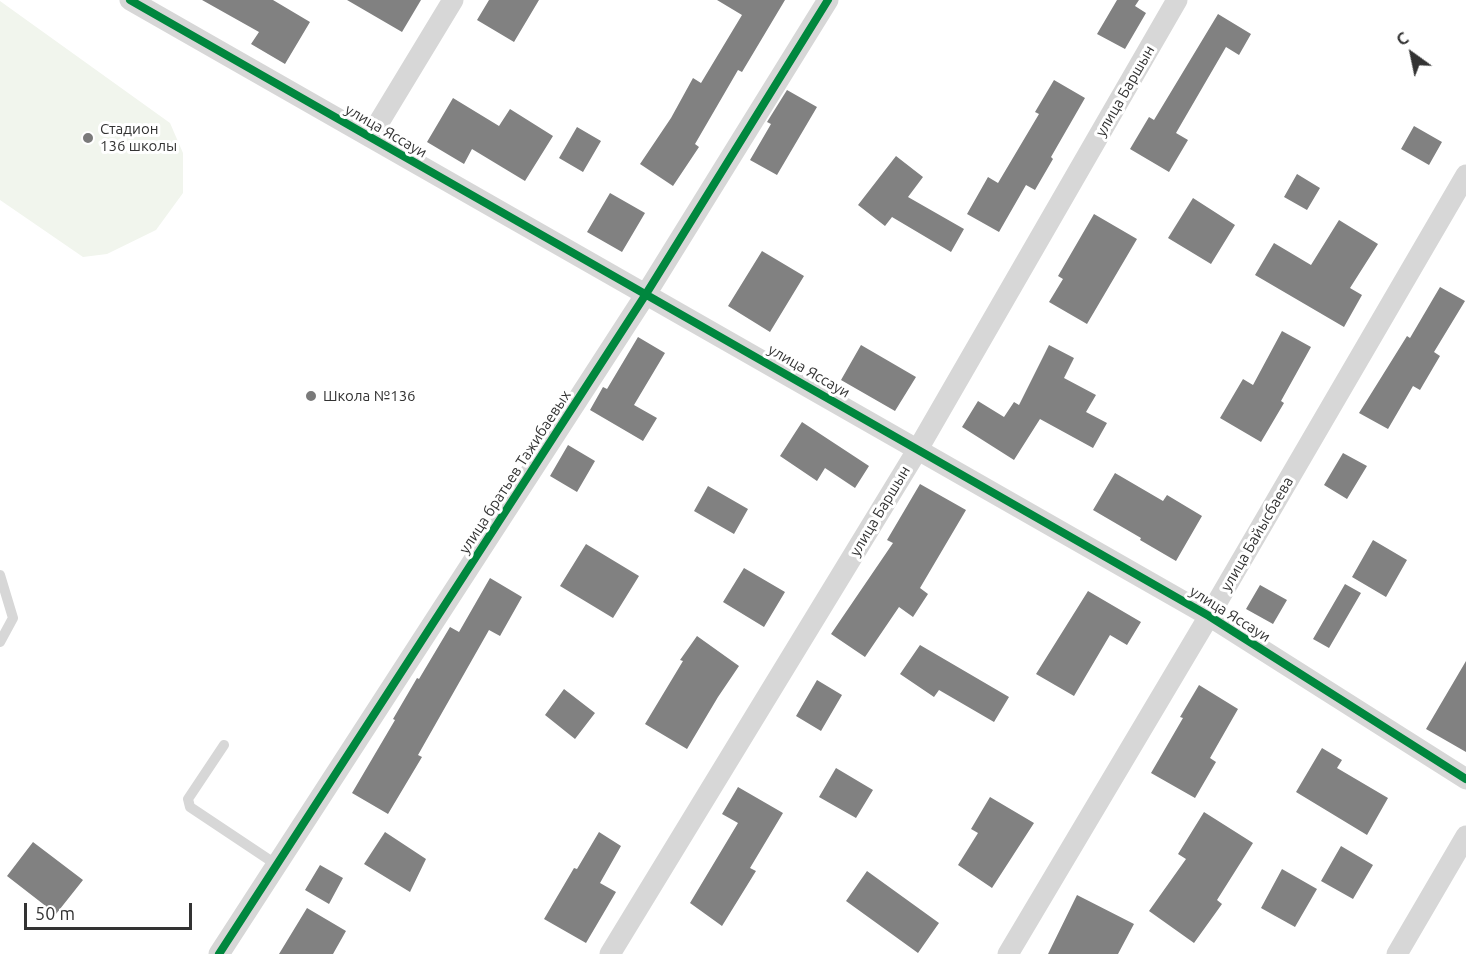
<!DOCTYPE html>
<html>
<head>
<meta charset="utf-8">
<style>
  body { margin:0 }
  #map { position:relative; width:1466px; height:954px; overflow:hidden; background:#fff; font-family:Ubuntu,sans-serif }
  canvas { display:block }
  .north { position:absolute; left:1382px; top:24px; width:60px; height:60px; -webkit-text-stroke:4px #fff; paint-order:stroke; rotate:327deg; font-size:16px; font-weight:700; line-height:24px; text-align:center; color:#333 }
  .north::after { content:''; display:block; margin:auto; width:21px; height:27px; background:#333; clip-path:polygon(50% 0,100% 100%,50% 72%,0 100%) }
  .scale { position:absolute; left:24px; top:903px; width:168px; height:27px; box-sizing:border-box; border:3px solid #333; border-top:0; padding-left:8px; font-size:18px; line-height:21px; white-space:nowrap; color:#333; -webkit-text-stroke:4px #fff; paint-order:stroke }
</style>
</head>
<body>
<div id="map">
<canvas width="1466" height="954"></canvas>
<div class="north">С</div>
<div class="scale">50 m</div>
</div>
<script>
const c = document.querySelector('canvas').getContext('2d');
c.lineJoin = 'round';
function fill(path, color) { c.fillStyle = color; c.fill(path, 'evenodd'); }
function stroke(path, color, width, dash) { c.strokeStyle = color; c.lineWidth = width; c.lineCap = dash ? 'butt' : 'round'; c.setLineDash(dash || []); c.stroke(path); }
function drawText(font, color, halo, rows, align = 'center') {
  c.font = font + ' Ubuntu,sans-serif'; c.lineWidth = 6; c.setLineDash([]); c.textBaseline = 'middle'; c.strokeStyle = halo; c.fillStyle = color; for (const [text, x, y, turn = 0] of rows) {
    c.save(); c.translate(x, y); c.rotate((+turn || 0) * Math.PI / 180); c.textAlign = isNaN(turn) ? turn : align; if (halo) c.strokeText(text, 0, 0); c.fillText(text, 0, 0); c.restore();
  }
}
fill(new Path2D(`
  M0,1L170,123L183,153V193L156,230L107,254L83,257L0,200Z`), '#f1f5ed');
fill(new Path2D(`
  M202,0H273L310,22L285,64L251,44L259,32Z
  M347,0H421L402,32Z
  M489,0H539L514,42L477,20Z
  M717,0H785L742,72L738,70L695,144L699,147L673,186L640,164L671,118L693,78L701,83L742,15Z
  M1117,0H1139L1135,6L1146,13L1125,49L1097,34Z
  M1218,14L1251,34L1239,55L1226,47L1176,133L1188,140L1169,172L1130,149L1149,117L1154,120Z
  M1054,80L1085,98L1051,157L1053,159L1035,190L1026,185L999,232L967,214L988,177L998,183L1039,114L1035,112Z
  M787,90L817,107L777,175L750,160L771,124L767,122Z
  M453,98L499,126L510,109L553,136L525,181L472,149L464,164L427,142Z
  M1414,126L1442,142L1429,165L1401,149Z
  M577,127L601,141L583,172L559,158Z
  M896,156L923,177L908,197L964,229L951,252L892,217L885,226L858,205Z
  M1297,174L1320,188L1307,210L1284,197Z
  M610,193L645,213L622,252L587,232Z
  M1193,198L1235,225L1211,264L1168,238Z
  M1094,214L1137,239L1087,324L1049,302L1063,279L1058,276Z
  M1339,220L1378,244L1350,288L1362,295L1344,327L1255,275L1274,243L1311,265Z
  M762,251L804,276L770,332L728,306Z
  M1440,287L1465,301L1434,352L1440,356L1420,390L1413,386L1388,429L1359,413L1407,336L1410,338Z
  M1282,331L1311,347L1281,401L1284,403L1261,442L1220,418L1243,379L1253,385Z
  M638,337L665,353L634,405L657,418L643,441L590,410L603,387L607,389Z
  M861,345L916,377L895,411L841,380Z
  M1049,345L1074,358L1064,378L1096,395L1086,412L1107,423L1093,448L1040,419L1014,460L962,427L978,401L1004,417L1014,402L1019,405Z
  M802,422L869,466L855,488L825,468L817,481L780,456Z
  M568,445L595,461L577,492L550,476Z
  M1343,453L1367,466L1347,499L1324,485Z
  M1115,473L1163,501L1167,495L1202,516L1176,561L1140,540L1141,538L1093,510Z
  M920,484L966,510L920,588L928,594L913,617L899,607L865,657L831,634L893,543L887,540Z
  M708,486L748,509L734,534L694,511Z
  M1373,540L1407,560L1386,597L1352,577Z
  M586,544L639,576L613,618L560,586Z
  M744,568L785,592L764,627L723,602Z
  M490,578L522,597L500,636L489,630L418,755L422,757L388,814L352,793L395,720L393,719L417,678L419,679L450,627L459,632Z
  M1345,584L1361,593L1329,648L1313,639Z
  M1260,585L1287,600L1273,624L1246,609Z
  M1088,591L1141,622L1127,645L1110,635L1074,696L1036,674Z
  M697,636L739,666L718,697L687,749L645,724L683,661L680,660Z
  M920,645L1009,697L994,722L939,690L934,697L900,674Z
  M1466,661V752L1426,729Z
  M817,680L842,695L821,731L796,716Z
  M1199,685L1238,709L1210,758L1216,762L1195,798L1151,773L1183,718L1180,717Z
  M564,689L595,713L575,739L545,715Z
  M1322,748L1342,760L1337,768L1388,798L1367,835L1296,792Z
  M836,768L873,790L856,818L819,797Z
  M738,787L783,813L750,868L756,871L722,926L690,903L738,823L722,814Z
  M990,797L1034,823L992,888L958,865L978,833L971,829Z
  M1204,812L1253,843L1217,900L1222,904L1194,943L1149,911L1186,859L1178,854Z
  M385,832L426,859L410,892L364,864Z
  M599,832L621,846L600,883L616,892L586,943L544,919L574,868L577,869Z
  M33,842L83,880L56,914L7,876Z
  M1341,846L1373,865L1353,899L1321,881Z
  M320,865L343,878L329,904L305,890Z
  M1282,869L1317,889L1295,927L1261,908Z
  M867,871L939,923L918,953L846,901Z
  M1077,895L1134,924L1118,954H1048Z
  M307,908L346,931L333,954H279Z`), '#818181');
stroke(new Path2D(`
  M0,575L13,618L0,642
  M224,745L188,799L190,807L277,865`), '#d7d7d7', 10);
stroke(new Path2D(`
  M130,0L1209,616L1466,779
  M370,137L453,0
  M219,954L646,294L828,0
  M610,954L918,449L1177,0
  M1008,954L1209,616L1466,175
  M1397,954L1466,836`), '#d7d7d7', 21);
stroke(new Path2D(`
  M130,0L1209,616L1466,779
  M219,954L646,294L828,0`), '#00873e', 8);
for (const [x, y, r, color] of [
  [88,138,6,"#7a7a7a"],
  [311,396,6,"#7a7a7a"]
]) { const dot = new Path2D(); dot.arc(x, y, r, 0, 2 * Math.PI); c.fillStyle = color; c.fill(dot); stroke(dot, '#fff', 2); }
drawText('15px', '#333', '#fff', [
  ["улица Баршын",1125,91,-60],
  ["улица Яссауи",386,131,30],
  ["улица Яссауи",809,371,30],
  ["улица братьев Тажибаевых",515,472,-57],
  ["улица Баршын",880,511,-59],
  ["улица Байысбаева",1257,534,-60],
  ["улица Яссауи",1230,614,32]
]);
drawText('15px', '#333', '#fff', [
  ["Стадион",100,129],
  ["136 школы",100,146],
  ["Школа №136",323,396]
], 'left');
</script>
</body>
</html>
